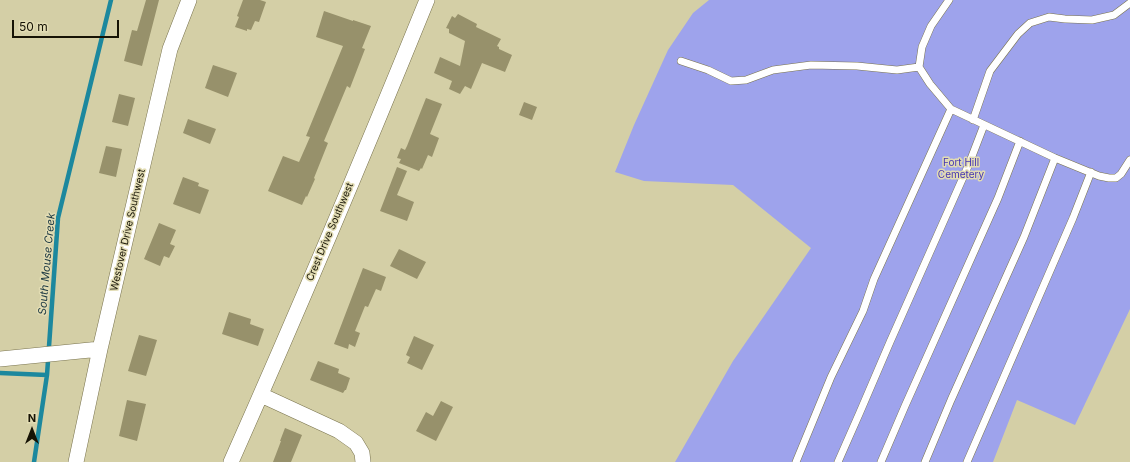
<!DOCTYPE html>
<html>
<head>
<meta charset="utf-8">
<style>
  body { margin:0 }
  #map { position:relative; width:1130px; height:462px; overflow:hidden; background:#d4cfa6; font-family:Inter,sans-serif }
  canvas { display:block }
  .north { position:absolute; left:12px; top:410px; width:40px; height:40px; -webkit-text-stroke:3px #e2dcb3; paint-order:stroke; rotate:0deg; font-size:11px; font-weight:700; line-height:16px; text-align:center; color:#161305 }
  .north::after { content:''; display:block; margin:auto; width:14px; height:18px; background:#161305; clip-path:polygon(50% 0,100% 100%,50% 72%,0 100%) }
  .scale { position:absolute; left:12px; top:20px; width:107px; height:18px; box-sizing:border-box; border:2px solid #161305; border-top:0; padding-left:5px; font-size:12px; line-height:14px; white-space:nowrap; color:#161305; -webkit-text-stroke:3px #e2dcb3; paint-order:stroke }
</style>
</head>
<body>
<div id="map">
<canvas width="1130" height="462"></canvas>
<div class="north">N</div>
<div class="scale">50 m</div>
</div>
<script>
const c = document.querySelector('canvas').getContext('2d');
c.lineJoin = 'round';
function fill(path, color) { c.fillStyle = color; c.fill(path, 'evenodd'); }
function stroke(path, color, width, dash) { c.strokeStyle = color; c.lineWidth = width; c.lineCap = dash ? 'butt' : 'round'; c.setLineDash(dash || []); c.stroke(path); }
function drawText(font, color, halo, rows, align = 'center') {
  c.font = font + ' Inter,sans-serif'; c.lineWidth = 3; c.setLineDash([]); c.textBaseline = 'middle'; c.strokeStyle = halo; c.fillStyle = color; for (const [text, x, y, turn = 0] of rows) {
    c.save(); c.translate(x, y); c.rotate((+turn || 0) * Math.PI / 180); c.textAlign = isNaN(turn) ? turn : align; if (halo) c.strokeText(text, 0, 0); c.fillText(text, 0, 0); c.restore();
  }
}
fill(new Path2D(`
  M709,0H1130V309L1075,425L1017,400L993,462H675L733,361L811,248L733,185L644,181L615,172L634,125L668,50L693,13Z`), '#9ea3ec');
stroke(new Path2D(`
  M0,373L47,375
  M34,462L47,375L58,218L111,0`), '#1c889e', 4.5);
fill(new Path2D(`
  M146,0H159L142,66L124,61L132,30L137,31Z
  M243,0H260L266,2L259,22L255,21L251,30L247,29V31L235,27L239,17L237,16Z
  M324,11L353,21V20L371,26L362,48L365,49L350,88L347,86L324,141L328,143L314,178L315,179L307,197L306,196L302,205L268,191L283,156L299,162L310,137L306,136L343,46L316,37Z
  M458,14L477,24L476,27L501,39L497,46L499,47V49L512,55L505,72L482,63L471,89L465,86L460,94L449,89L452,81L434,73L440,57L460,66L465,41L449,33V29L446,28L452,16L455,18Z
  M213,65L237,73L228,97L205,88Z
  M119,94L135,98L128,126L112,122Z
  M426,98L442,104L430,134L439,138L432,157L428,155L422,169L421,168L419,171L399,163L401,159L397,158L401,148L405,150L407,146Z
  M524,102L537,107L532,120L519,115Z
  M188,119L216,129L210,144L183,133Z
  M106,146L122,149L116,177L99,173Z
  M397,167L407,171L397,195L414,202L407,221L380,211Z
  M183,177L199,183L198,186L209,190L200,214L173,204Z
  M159,223L176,230L170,244L175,246L169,258L164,256L160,266L144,259Z
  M399,249L426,262L417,279L390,266Z
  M363,268L386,277L381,291L376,289L368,307L365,306L355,331L360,333L355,347L349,344L348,349L334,344Z
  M229,312L251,319L250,324L264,329L258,346L222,334Z
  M139,335L157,340L146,376L128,371Z
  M414,336L434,345L422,370L407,363L410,357L406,355Z
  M318,361L339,369L338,373L350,378L346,390H345L343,393L310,380Z
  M127,400L146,404L137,441L119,436Z
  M441,401L453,407L436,441L416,431L426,412L433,416Z
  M285,428L302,435L291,462H273L281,441H280Z`), '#97916b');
const lane = new Path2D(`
  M949,0L931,26L922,47L919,67L930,84L951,109L1055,158L1099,176L1109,178H1116L1121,174L1130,160
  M681,61L708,70L731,81L746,80L773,70L811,65L857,66L897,70L919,67
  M973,120L990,71L1018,34L1030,23L1049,17L1065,19L1092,20L1114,15L1130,3
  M796,462L831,377L863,311L874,279L951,109
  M838,462L860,412L890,342L969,164L984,125
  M881,462L905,406L998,198L1020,141
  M925,462L951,400L1024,237L1055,158
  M967,462L1073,218L1091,172`);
const street = new Path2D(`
  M0,359L100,349
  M261,395L339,431L356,443L362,453L363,462
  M76,462L100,349L170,49L189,0
  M231,462C299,309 364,155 427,0`);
stroke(lane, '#79734e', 8);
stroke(street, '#79734e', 16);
stroke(lane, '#fff', 7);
stroke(street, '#fff', 15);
drawText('10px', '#4434b3', '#e2dcb3', [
  ["Fort Hill",961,163],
  ["Cemetery",961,175]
]);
drawText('10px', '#161305', '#e2dcb3', [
  ["Westover Drive Southwest",128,230,-77],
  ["Crest Drive Southwest",330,232,-67]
]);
drawText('italic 11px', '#1c3842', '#e2dcb3', [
  ["South Mouse Creek",47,264,-85]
]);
</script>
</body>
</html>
